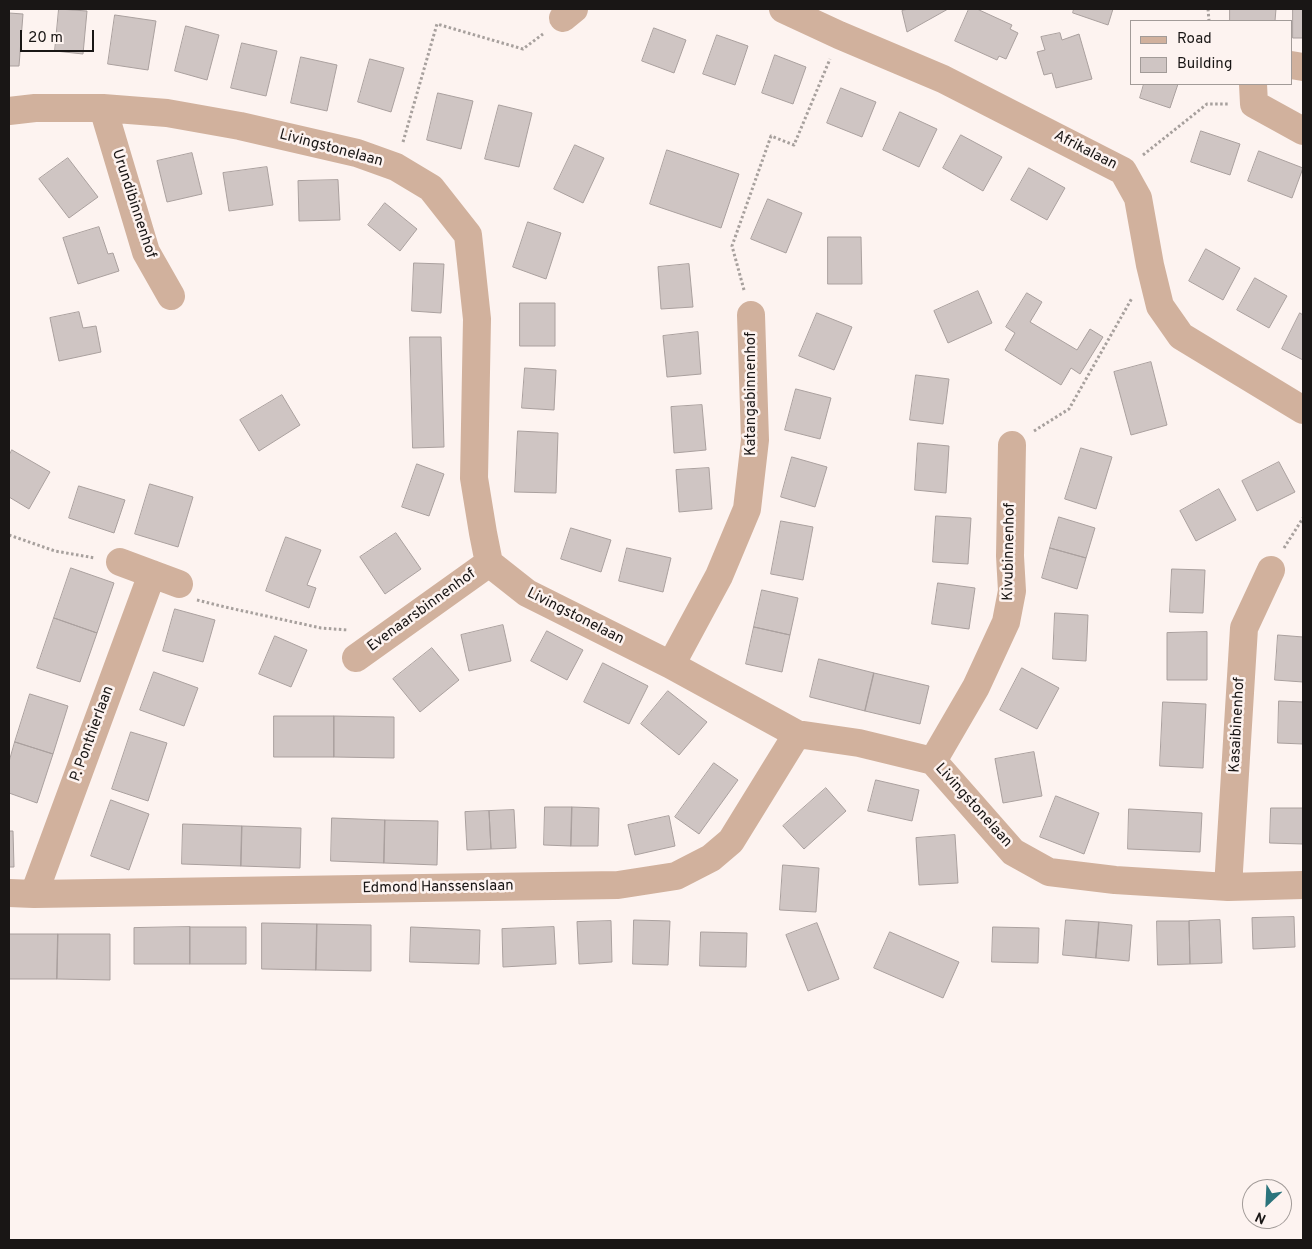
<!DOCTYPE html>
<html>
<head>
<meta charset="utf-8">
<style>
  body { margin:0 }
  #map { position:relative; width:1312px; height:1249px; overflow:hidden; background:#fdf3f0; font-family:Overpass,sans-serif }
  canvas { display:block }
  .frame { position:absolute; inset:0; border:10px solid #191615; pointer-events:none }
  .legend { position:absolute; left:1130px; top:20px; width:162px; height:65px; box-sizing:border-box; background:#fdf3f0; border:1px solid #a29b98; margin:0; padding:6px 9px; list-style:none; font-size:15px; color:#191615 }
  .legend li { display:flex; align-items:center; gap:10px; height:25px }
  .legend b { width:25px; border:1px solid #a29b98 }
  .north { position:absolute; left:1242px; top:1179px; width:50px; height:50px; box-sizing:border-box; background:#fdf3f0; border:1px solid #a29b98; border-radius:50%; rotate:205deg; font-size:14px; font-weight:700; line-height:20px; text-align:center; color:#191615 }
  .north::after { content:''; display:block; margin:auto; width:18px; height:22px; background:#2b747c; clip-path:polygon(50% 0,100% 100%,50% 72%,0 100%) }
  .scale { position:absolute; left:20px; top:30px; width:74px; height:22px; box-sizing:border-box; border:2px solid #191615; border-top:0; padding-left:6px; font-size:15px; line-height:18px; white-space:nowrap; color:#191615; -webkit-text-stroke:4px #fdf3f0; paint-order:stroke }
</style>
</head>
<body>
<div id="map">
<canvas width="1312" height="1249"></canvas>
<div class="frame"></div>
<ul class="legend">
<li><b style="height:6px;background:#d1b19d"></b>Road</li>
<li><b style="height:14px;background:#cfc5c3"></b>Building</li>
</ul>
<div class="north">N</div>
<div class="scale">20 m</div>
</div>
<script>
const c = document.querySelector('canvas').getContext('2d');
c.lineJoin = 'round';
function fill(path, color) { c.fillStyle = color; c.fill(path, 'evenodd'); }
function stroke(path, color, width, dash) { c.strokeStyle = color; c.lineWidth = width; c.lineCap = dash ? 'butt' : 'round'; c.setLineDash(dash || []); c.stroke(path); }
function drawText(font, color, halo, rows, align = 'center') {
  c.font = font + ' Overpass,sans-serif'; c.lineWidth = 5; c.setLineDash([]); c.textBaseline = 'middle'; c.strokeStyle = halo; c.fillStyle = color; for (const [text, x, y, turn = 0] of rows) {
    c.save(); c.translate(x, y); c.rotate((+turn || 0) * Math.PI / 180); c.textAlign = isNaN(turn) ? turn : align; if (halo) c.strokeText(text, 0, 0); c.fillText(text, 0, 0); c.restore();
  }
}
const building = new Path2D(`
  M59,9L87,11L83,54L55,51Z
  M908,9H948L907,32L902,11Z
  M969,9H977L1012,25L1010,29L1018,33L1006,59L999,56L997,60L955,41Z
  M1074,9H1113L1108,25L1073,13Z
  M1230,9H1276L1275,21H1230Z
  M1293,9H1303V38H1293Z
  M9,13L23,14L19,66H9Z
  M115,15L156,21L148,70L108,64Z
  M186,26L219,35L207,80L175,71Z
  M654,28L686,40L674,73L642,61Z
  M1060,33L1062,40L1079,34L1092,79L1056,88L1052,73L1044,75L1037,52L1045,50L1041,37Z
  M717,35L748,46L735,85L703,74Z
  M242,43L277,51L266,96L231,88Z
  M775,55L806,67L793,104L762,93Z
  M301,57L337,65L327,111L291,103Z
  M370,59L404,68L391,112L358,102Z
  M1144,84H1178L1170,108L1140,98Z
  M841,88L876,102L862,137L827,123Z
  M438,93L473,101L461,149L427,140Z
  M499,105L532,113L519,167L485,159Z
  M900,112L937,129L919,167L883,150Z
  M1201,131L1240,144L1230,175L1191,162Z
  M961,135L1002,157L983,191L943,168Z
  M575,145L604,158L583,203L554,189Z
  M667,150L739,174L721,228L650,204Z
  M1259,151L1303,168L1292,198L1248,181Z
  M192,153L202,194L167,202L157,161Z
  M68,158L98,197L69,218L39,179Z
  M267,167L273,205L229,211L223,173Z
  M1029,168L1065,188L1047,220L1011,200Z
  M338,180L340,220L299,221L298,181Z
  M768,199L802,213L786,253L751,239Z
  M385,203L417,229L400,251L368,225Z
  M528,222L561,233L546,279L513,267Z
  M99,227L108,254L113,253L119,271L78,284L63,238Z
  M828,237H861L862,284H828Z
  M1206,249L1240,268L1223,300L1189,281Z
  M414,263L444,264L441,313L412,311Z
  M689,264L693,307L661,309L658,267Z
  M1255,278L1287,296L1269,328L1237,310Z
  M978,291L992,323L948,343L934,311Z
  M1027,293L1042,302L1030,322L1077,350L1090,329L1103,337L1080,374L1071,368L1061,385L1005,350L1015,333L1006,327Z
  M520,303H555V346H520Z
  M79,312L83,328L96,326L101,352L59,361L50,318Z
  M817,313L852,327L834,370L799,356Z
  M1300,313L1303,315V360L1282,349Z
  M698,332L701,374L667,377L663,336Z
  M410,337H441L444,447L413,448Z
  M1151,362L1167,425L1131,435L1114,372Z
  M525,368L556,370L554,410L522,408Z
  M916,375L949,379L943,424L910,420Z
  M796,389L831,398L820,439L785,430Z
  M282,395L300,425L259,451L240,420Z
  M702,405L706,450L674,453L671,407Z
  M518,431L558,433L556,493L515,492Z
  M918,443L949,446L946,493L915,490Z
  M1081,448L1112,457L1096,509L1065,499Z
  M12,450L50,472L29,509L9,497V456Z
  M792,457L827,467L815,507L781,497Z
  M1279,462L1295,492L1257,511L1242,481Z
  M417,464L444,474L429,516L402,507Z
  M709,468L712,509L679,512L676,470Z
  M150,484L193,497L178,547L135,534Z
  M79,486L125,500L114,533L69,518Z
  M1219,489L1236,520L1196,541L1180,511Z
  M936,516L971,518L968,564L933,562Z
  M1059,517L1095,528L1086,558L1050,548Z
  M781,521L813,527L803,580L771,574Z
  M571,528L611,540L601,572L561,559Z
  M396,533L421,569L385,594L360,557Z
  M286,537L321,550L307,585L316,588L309,608L266,591Z
  M627,548L671,558L663,592L619,581Z
  M1050,548L1086,558L1077,589L1042,578Z
  M71,568L114,583L97,633L54,618Z
  M1172,569L1205,570L1203,613L1170,612Z
  M938,583L975,588L969,629L932,624Z
  M762,590L798,598L790,635L754,627Z
  M175,609L215,620L203,662L163,651Z
  M1055,613L1088,615L1086,661L1053,659Z
  M54,618L97,633L80,682L37,668Z
  M503,625L511,661L469,671L461,635Z
  M754,627L790,635L782,672L746,664Z
  M547,631L583,650L567,680L531,661Z
  M1207,632V680H1167V633Z
  M1278,635L1303,637V682L1275,680Z
  M275,636L307,650L291,687L259,674Z
  M432,648L459,680L420,712L393,679Z
  M819,659L874,673L865,711L810,697Z
  M603,663L648,686L629,724L584,702Z
  M1022,668L1059,688L1037,729L1000,710Z
  M154,672L198,688L184,726L140,710Z
  M874,673L929,686L920,724L865,711Z
  M668,691L707,722L679,755L641,724Z
  M30,694L68,706L53,754L15,742Z
  M1279,701L1303,702V744L1278,743Z
  M1163,702L1206,704L1203,768L1160,766Z
  M274,716H334V757H274Z
  M334,716L394,717V758L334,757Z
  M131,732L167,743L148,801L112,789Z
  M15,742L53,754L37,803L9,793V762Z
  M1034,752L1042,796L1003,803L995,759Z
  M714,763L738,780L699,834L675,817Z
  M876,780L919,790L912,821L868,811Z
  M826,788L846,811L804,849L783,826Z
  M1056,796L1099,813L1084,854L1040,837Z
  M111,800L149,814L129,870L91,856Z
  M545,807H572L571,846L544,845Z
  M572,807L599,808L598,846H571Z
  M1271,808H1303V844L1270,843Z
  M1129,809L1202,813L1200,852L1128,849Z
  M514,810L516,848L491,849L489,811Z
  M489,811L491,849L467,850L465,812Z
  M669,816L675,846L635,855L628,825Z
  M332,818L385,820L384,863L331,861Z
  M385,820L438,821L437,865L384,863Z
  M183,824L242,826L241,866L182,864Z
  M242,826L301,828L300,868L241,866Z
  M9,831H13L14,867H9Z
  M955,835L958,883L919,885L916,838Z
  M783,865L819,868L816,912L780,910Z
  M1294,917L1295,947L1253,949L1252,918Z
  M634,920L670,921L668,965L633,964Z
  M1066,920L1099,922L1096,958L1063,955Z
  M1220,920L1222,963L1190,964L1189,921Z
  M611,921L612,962L579,964L577,922Z
  M1157,921H1189L1190,964L1158,965Z
  M1099,922L1132,925L1129,961L1096,958Z
  M262,923L317,924L316,970L262,969Z
  M817,923L839,979L808,991L786,935Z
  M317,924L371,925V971L316,970Z
  M190,927H246V964H190Z
  M190,927V964H134V928Z
  M411,927L480,930L479,964L410,962Z
  M554,927L556,964L503,967L502,929Z
  M993,927L1039,928L1038,963L992,962Z
  M701,932L747,933L746,967L700,966Z
  M890,932L959,962L943,998L874,968Z
  M9,934H58L57,979H9Z
  M58,934H110V980L57,979Z`);
fill(building, '#cfc5c3');
stroke(building, '#aaa09e', 1);
stroke(new Path2D(`
  M1208,9L1209,21
  M403,142L437,24L523,49L543,34
  M1143,155L1207,104H1228
  M744,290L732,246L771,136L794,145L830,59
  M1034,431L1069,409L1132,298
  M9,535L55,551L95,558
  M1284,548L1303,518
  M197,600L225,607L321,628L348,630`), '#a7a09d', 3, [2.5, 2.5]);
stroke(new Path2D(`
  M783,9L839,35L943,79L1123,171L1138,198L1150,265L1160,306L1181,336L1303,410
  M563,18L574,9
  M1291,65L1303,67
  M1253,84L1254,104L1303,131
  M103,108L146,252L171,296
  M9,111L35,108H103L167,113L240,126L357,153L396,167L431,188L468,235L477,319L474,478L483,533L489,563L527,593L671,665L797,734L859,743L933,761L1013,852L1049,872L1115,880L1228,887L1303,885
  M120,562L179,584
  M356,658L489,563
  M671,665L719,576L747,509L755,440L751,315
  M933,761L976,687L1006,622L1012,591L1010,556L1012,445
  M1228,887L1244,628L1271,570
  M9,893L34,894L618,885L676,876L711,858L731,841L797,734
  M34,894L152,574`), '#d1b19d', 28);
drawText('15px', '#191615', '#fdf3f0', [
  ["Livingstonelaan",331,149,15],
  ["Afrikalaan",1085,151,27],
  ["Urundibinnenhof",133,204,72],
  ["Katangabinnenhof",752,394,-90],
  ["Kivubinnenhof",1010,552,-89],
  ["Evenaarsbinnenhof",422,611,-36],
  ["Livingstonelaan",575,617,27],
  ["Kasaibinenhof",1238,725,-87],
  ["P. Ponthierlaan",93,734,-70],
  ["Livingstonelaan",973,806,48],
  ["Edmond Hanssenslaan",438,888,-1]
]);
</script>
</body>
</html>
